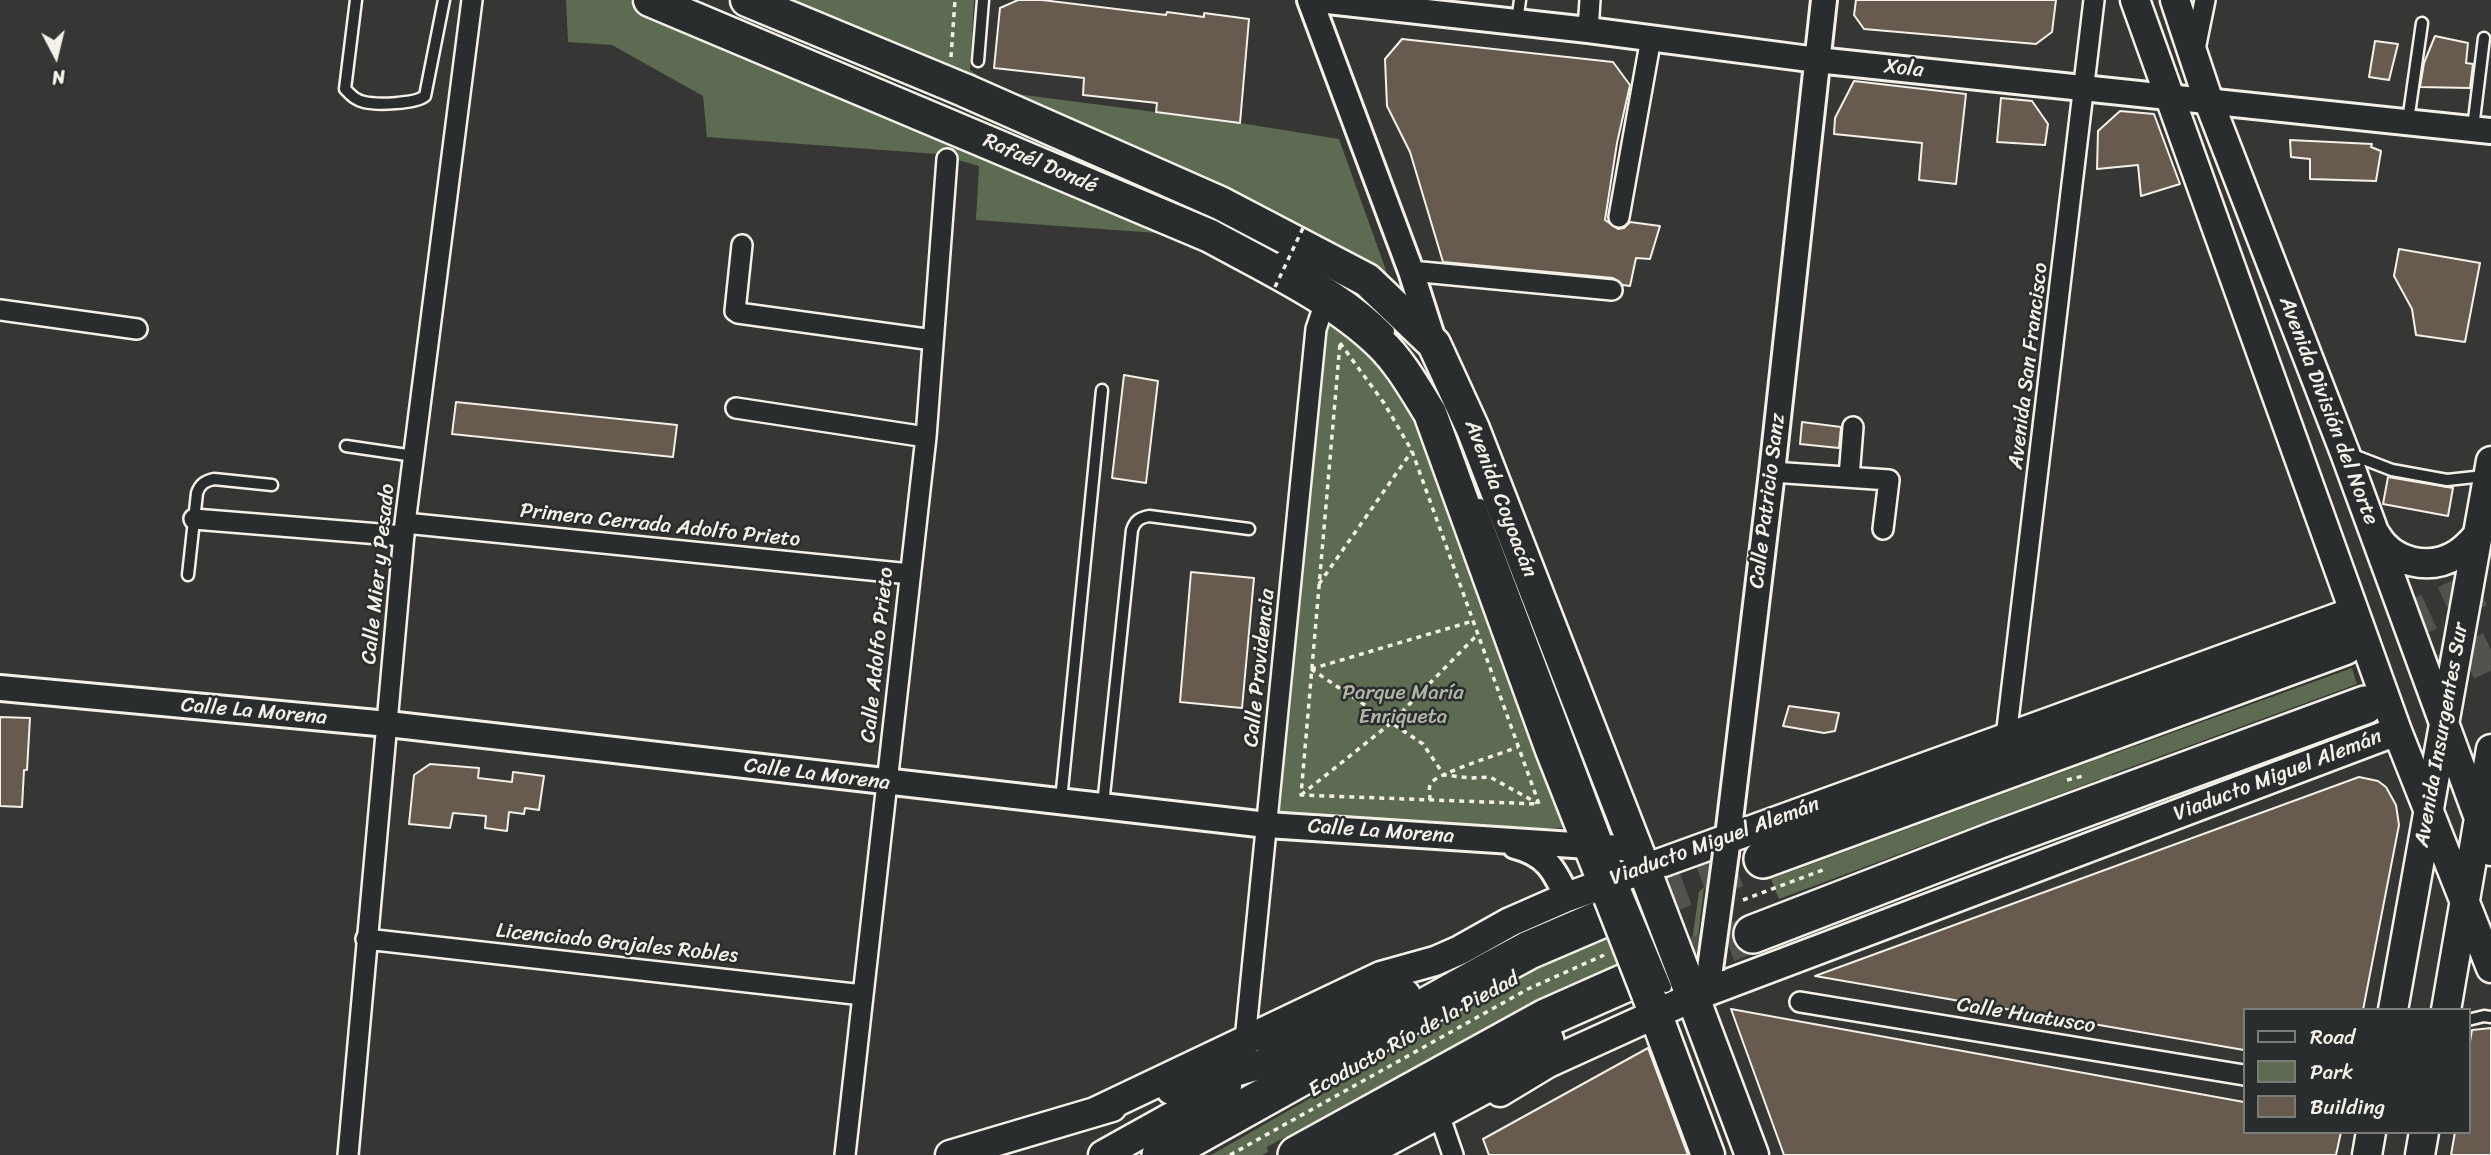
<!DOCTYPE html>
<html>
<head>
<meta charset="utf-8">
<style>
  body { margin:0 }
  #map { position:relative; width:2491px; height:1155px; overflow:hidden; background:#363634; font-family:Sriracha,sans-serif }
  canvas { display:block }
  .legend { position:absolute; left:2243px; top:1008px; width:228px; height:126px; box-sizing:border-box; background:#2a2d2e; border:2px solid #7b7b78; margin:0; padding:9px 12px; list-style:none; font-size:21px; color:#f4f1e8 }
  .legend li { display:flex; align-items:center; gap:14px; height:35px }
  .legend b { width:35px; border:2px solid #7b7b78 }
  .north { position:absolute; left:21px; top:21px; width:70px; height:70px; -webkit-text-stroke:5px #2a2d2e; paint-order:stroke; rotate:173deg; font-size:19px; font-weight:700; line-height:28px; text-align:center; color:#f4f1e8 }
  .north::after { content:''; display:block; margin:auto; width:24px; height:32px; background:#f4f1e8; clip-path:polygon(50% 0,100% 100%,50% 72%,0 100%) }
</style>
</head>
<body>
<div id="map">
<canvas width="2491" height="1155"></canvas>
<ul class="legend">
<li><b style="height:9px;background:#2a2d2e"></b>Road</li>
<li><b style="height:19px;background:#5d6b52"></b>Park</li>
<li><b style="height:19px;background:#675a4e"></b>Building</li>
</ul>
<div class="north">N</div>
</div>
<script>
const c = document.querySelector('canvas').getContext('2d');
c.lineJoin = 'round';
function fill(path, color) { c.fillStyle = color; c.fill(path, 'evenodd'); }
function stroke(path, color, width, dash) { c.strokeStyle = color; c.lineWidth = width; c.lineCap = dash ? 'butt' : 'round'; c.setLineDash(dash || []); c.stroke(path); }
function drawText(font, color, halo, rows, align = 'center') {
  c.font = font + ' Sriracha,sans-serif'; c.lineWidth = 5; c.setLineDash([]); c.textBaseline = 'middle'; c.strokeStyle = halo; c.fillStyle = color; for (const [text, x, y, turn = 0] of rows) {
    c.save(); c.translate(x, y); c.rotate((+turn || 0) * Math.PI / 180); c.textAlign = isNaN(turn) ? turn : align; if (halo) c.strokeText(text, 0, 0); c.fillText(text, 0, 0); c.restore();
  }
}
fill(new Path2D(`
  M566,0H629L1199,236L976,220L979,166L937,154L707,137L703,96L612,45L568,42Z
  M769,0H974L970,70L1001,92L1240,123L1339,139L1388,276L956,78Z
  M1327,313L1402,383L1572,827L1512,831L1273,820Z
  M2352,668L2357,684L2112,774L2113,780L2102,784L2100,779L1779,899L1771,879L2093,761L2092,756L2103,752L2105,757Z
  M1704,887L1697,945L1692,941L1699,892Z
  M1606,936L1618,967L1527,1006L1267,1147L1268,1152L1262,1155H1211L1548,962Z`), '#5d6b52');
const building = new Path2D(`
  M1018,0H1042L1166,15L1167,12L1204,17V13L1249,19L1240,123L1156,112L1157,103L1083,95L1084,78L994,68L1000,8Z
  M1856,0H2056L2052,32L2036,44L1864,29L1854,15Z
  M2435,36L2468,43L2466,63L2473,64L2470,88L2420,87L2424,63Z
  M1402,39L1613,62L1630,85L1617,143L1605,220L1618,229L1624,228L1630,222L1660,226L1650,259L1636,258L1630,286L1623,285L1613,278L1443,262L1410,152L1387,106L1385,59Z
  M2375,41L2398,44L2389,80L2369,77Z
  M1854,81L1966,94L1956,184L1919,180L1922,143L1834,134L1835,118Z
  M2001,98L2032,101L2048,124L2045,145L1997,142Z
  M2120,111L2154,114L2180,184L2141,196L2138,165L2097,169L2098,131Z
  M2290,140L2372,144L2371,147L2381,151L2376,181L2310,179V159L2291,157Z
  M2399,249L2480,263L2465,342L2416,335L2412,309L2394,276Z
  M1124,375L1158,381L1146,483L1112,478Z
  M456,402L677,425L673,457L452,434Z
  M1802,422L1841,427L1839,448L1800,444Z
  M2388,477L2453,488L2448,516L2383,504Z
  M1191,572L1254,578L1242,708L1180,702Z
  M1789,706L1839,713L1835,731L1824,733L1783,726Z
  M0,717L30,718L27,770H24L22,807L0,806Z
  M430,764L479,768L478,778L512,782L513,772L544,776L539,810L525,808L524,814L509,812L507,831L485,828L486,816L453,813L450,828L409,824L414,775Z
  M2359,777L2378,781L2386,787L2396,805L2399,825L2363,1010H2244V1050L1815,976Z
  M1731,1009L2244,1102V1132H2341L2336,1155H1784Z
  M2491,1028V1155H2451L2455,1132H2468V1053L2472,1030Z
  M1648,1048L1688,1155H1489L1483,1139Z`);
fill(building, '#675a4e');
stroke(building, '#f4f1e8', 2);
stroke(new Path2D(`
  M2344,646L2390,630L2491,583
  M2365,705L2441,674L2491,650
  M1599,920L1763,859
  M1625,983L1753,934`), '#52524f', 37, [37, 18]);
const service = new Path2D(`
  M356,0L345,89C351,95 355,100 364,102C377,105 415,104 425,96L444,0
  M1517,22L1520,0
  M978,61L983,0
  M2408,121L2422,23
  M2473,128L2484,38
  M1281,257C1321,278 1357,298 1389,331
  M346,446L414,456
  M2353,455L2392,470L2447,480L2484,476
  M1480,504L1620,876
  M188,575L197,493C200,484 205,481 214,479L272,485
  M1061,800L1102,390
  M1103,805L1132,530C1135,521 1139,518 1149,516L1249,529
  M2468,1020L2484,1016L2491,1017`);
const minor = new Path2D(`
  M1588,30L1590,0
  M2194,54L2205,0
  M1619,217L1651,38
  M742,245L735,311L738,313L933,340
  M1411,271L1612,290
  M0,310L137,329
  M736,408L926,437
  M1772,472L1889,480L1883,529
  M1849,477L1853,427
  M194,519L404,536
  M405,523L910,574
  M2006,737L2094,0
  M366,939L863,995
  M1800,1002L2244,1075
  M1245,1040L1316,329L1325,302
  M1443,1126L1453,1155
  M348,1155L405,523L472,0
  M845,1155L926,437L947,159`);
const tertiary = new Path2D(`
  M1310,0L1411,271L1434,343
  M1319,0L1588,30L1817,60L2491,131
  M0,688L388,724L1267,825L1635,849
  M1515,846C1546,854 1554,869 1567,897
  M1726,853L1772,472L1824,0`);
const secondary = new Path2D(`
  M2135,0L2397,731L2491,968
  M2175,0L2209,102L2345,453L2491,851
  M2376,535C2392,563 2429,571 2456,555C2464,550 2471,543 2477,536
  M2393,1010L2491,461
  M2446,1010L2491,749
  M1171,1090L1273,1061
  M1500,1092L1548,1063L1693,997L2397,731
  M1095,1112L1381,976L1435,961L1460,950L1510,922L1567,897L2353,612
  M950,1155L1112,1107
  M1103,1155L1227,1086
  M2367,1155L2371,1132
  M2420,1155L2424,1132`);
const primary = new Path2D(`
  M650,0L1210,236C1265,266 1335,299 1380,343C1400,362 1415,389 1430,413L1552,750L1610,897
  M747,0L964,90L1220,203L1367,280L1434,344L1473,429L1649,882
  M1686,979L1752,1155
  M1648,994L1708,1155`);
const motorway = new Path2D(`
  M1763,859L2344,646
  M1753,934L1997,840L2365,705
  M1273,1061L1350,1019L1402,997
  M1161,1155L1490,971L1529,950L1599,920
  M1297,1155L1546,1018L1625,983
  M1353,1155L1485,1084L1545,1041`);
stroke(service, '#f4f1e8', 15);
stroke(minor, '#f4f1e8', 24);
stroke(tertiary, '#f4f1e8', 30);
stroke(secondary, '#f4f1e8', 33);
stroke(primary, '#f4f1e8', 37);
stroke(motorway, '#f4f1e8', 42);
stroke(new Path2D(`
  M951,57L955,0
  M1340,343L1384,403L1412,451L1539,804L1301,795Z
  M1319,584L1412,451
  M1311,669L1423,744L1444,775L1471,778L1490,777L1537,803
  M1311,669L1473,621
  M2067,780L2083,776
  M1301,795L1391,723L1478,634
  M1430,800C1430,794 1428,788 1431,783C1438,773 1503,753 1518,747
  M1743,900L1823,870
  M1230,1155L1528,989L1604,955`), '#f4f1e8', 3.5, [5, 5]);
stroke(service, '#2a2d2e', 10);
stroke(minor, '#2a2d2e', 19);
stroke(tertiary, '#2a2d2e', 24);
stroke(secondary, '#2a2d2e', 28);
stroke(primary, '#2a2d2e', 32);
stroke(motorway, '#2a2d2e', 37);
const serviceBridge = new Path2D(`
  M1626,891L1666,987`);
const tertiaryBridge = new Path2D(`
  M1710,969L1726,853`);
const primaryBridge = new Path2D(`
  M1649,882L1686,979
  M1610,897L1648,994`);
stroke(serviceBridge, '#f4f1e8', 15, []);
stroke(tertiaryBridge, '#f4f1e8', 30, []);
stroke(primaryBridge, '#f4f1e8', 37, []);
stroke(new Path2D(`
  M1275,287L1304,226`), '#f4f1e8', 3.5, [5, 5]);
stroke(serviceBridge, '#2a2d2e', 10);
stroke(tertiaryBridge, '#2a2d2e', 24);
stroke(primaryBridge, '#2a2d2e', 32);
drawText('21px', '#f4f1e8', '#2a2d2e', [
  ["Xola",1904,69,6],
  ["Rafaél Dondé",1040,164,23],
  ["Avenida San Francisco",2029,366,-83],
  ["Avenida División del Norte",2328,411,69],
  ["Avenida Coyoacán",1500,499,69],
  ["Calle Patricio Sanz",1768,501,-83],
  ["Primera Cerrada Adolfo Prieto",660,526,6],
  ["Calle Mier y Pesado",379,574,-84],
  ["Calle Adolfo Prieto",878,655,-84],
  ["Calle Providencia",1260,668,-84],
  ["Calle La Morena",254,712,5],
  ["Avenida Insurgentes Sur",2442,735,-80],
  ["Calle La Morena",817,775,7],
  ["Viaducto Miguel Alemán",2278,776,-21],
  ["Calle La Morena",1381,832,4],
  ["Viaducto Miguel Alemán",1715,842,-20],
  ["Licenciado Grajales Robles",617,944,6],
  ["Calle Huatusco",2026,1016,9],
  ["Ecoducto Río de la Piedad",1414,1035,-29]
]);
drawText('21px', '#b0b5a4', '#2a2d2e', [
  ["Parque María",1403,694],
  ["Enriqueta",1403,718]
]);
</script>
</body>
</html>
